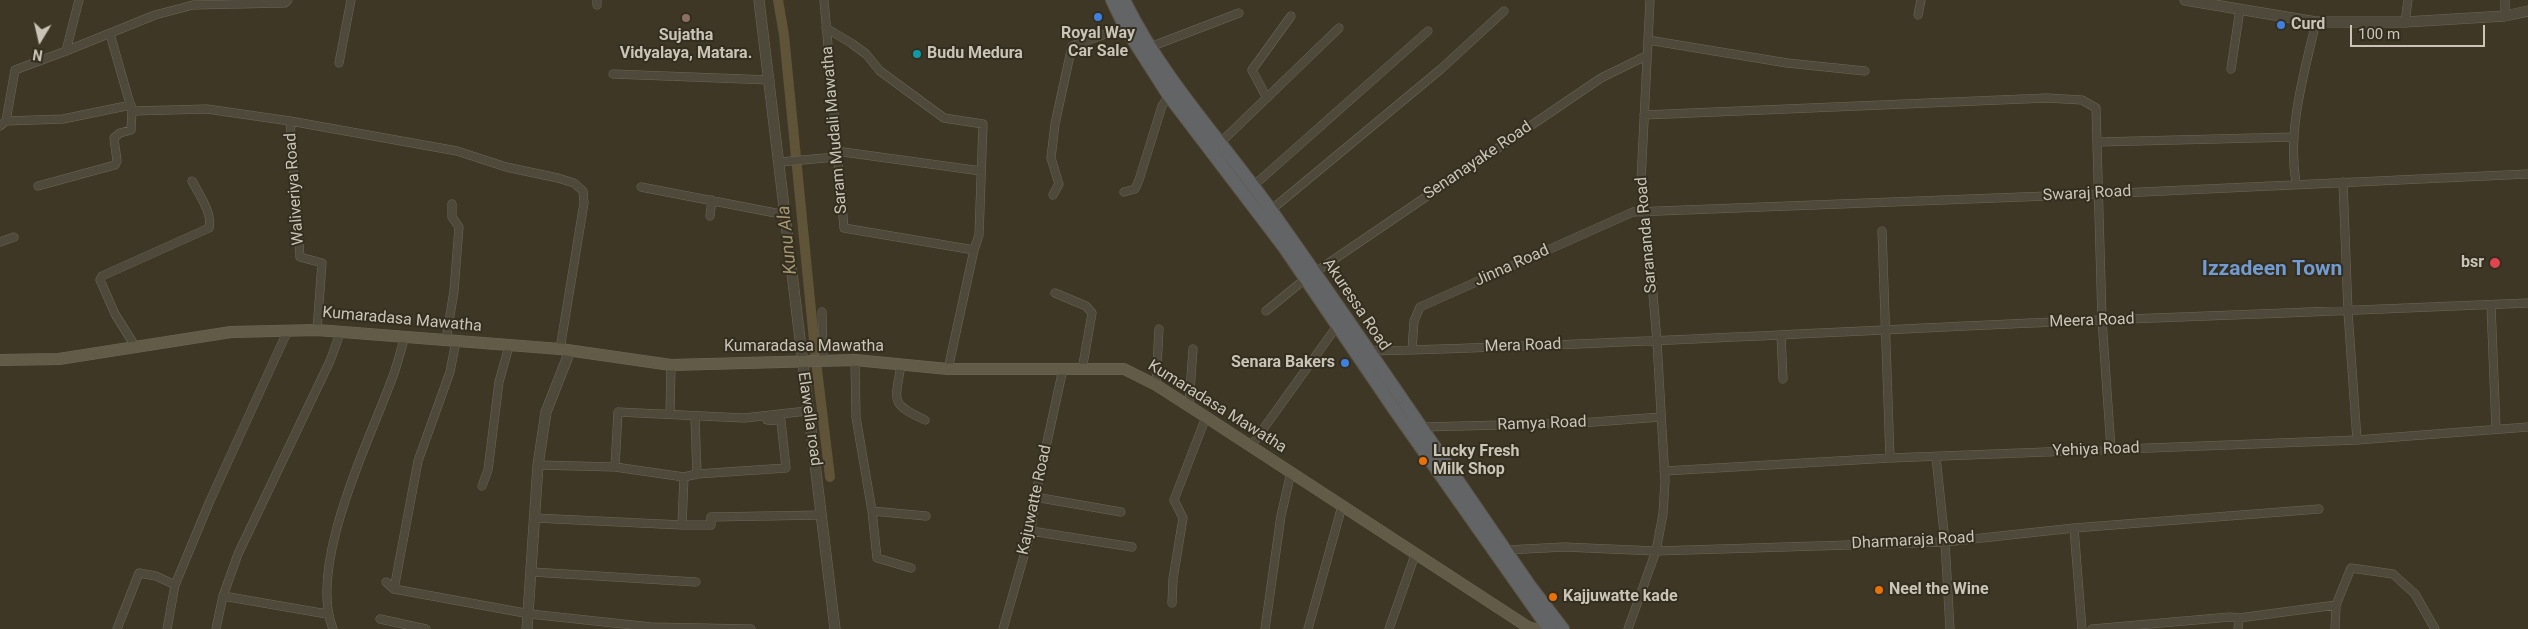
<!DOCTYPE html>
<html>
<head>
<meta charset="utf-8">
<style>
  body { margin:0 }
  #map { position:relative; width:2528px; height:629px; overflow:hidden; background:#3e3726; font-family:Roboto,sans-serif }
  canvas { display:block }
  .north { position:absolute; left:15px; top:15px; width:50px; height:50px; -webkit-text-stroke:4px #332e1f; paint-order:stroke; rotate:189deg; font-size:14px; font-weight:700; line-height:20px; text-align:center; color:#c9c4b6 }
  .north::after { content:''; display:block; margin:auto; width:18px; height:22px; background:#c9c4b6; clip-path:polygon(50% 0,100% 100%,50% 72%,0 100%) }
  .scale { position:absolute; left:2350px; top:25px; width:135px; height:22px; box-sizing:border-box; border:2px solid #c9c4b6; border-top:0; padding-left:6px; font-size:15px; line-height:18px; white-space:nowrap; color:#c9c4b6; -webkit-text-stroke:4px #332e1f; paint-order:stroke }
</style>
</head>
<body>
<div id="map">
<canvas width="2528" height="629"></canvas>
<div class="north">N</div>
<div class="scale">100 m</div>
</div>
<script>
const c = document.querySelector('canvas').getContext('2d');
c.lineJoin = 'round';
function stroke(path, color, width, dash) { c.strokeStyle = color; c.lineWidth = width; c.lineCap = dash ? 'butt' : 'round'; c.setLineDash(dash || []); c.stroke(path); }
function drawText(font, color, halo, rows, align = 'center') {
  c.font = font + ' Roboto,sans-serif'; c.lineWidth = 4; c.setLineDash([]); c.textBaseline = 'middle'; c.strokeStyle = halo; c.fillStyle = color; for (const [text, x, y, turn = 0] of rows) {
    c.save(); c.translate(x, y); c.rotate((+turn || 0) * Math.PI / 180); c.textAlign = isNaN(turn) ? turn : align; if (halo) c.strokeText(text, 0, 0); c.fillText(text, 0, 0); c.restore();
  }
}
stroke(new Path2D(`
  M778,0L784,35L816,361L830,477`), '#605438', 10);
const minor = new Path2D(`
  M824,0L844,228L974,250L979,235L983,124L944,118L880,71L866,54L851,43L826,28
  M2505,0V16
  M597,5V0
  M1918,15L1921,0
  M2405,22L2408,0
  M1648,40L1787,63L1865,71
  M1150,47L1239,13
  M66,51L155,15L193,5L285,3L288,0
  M339,63L351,0
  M2231,69L2240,9
  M613,74L770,80
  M1267,98L1252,70L1291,16
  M132,111L207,109L290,121L457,151L506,167L558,178L574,183L583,191L584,203L560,349
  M1644,115L2047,98L2082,100L2096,108L2102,320L2111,449
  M6,121L63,119L131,105
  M290,121L300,257L322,263L317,330
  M0,126L6,121L15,70L66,51L79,0
  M2098,142L2294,137
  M1220,143L1339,28
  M836,151L981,171
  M780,162L836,157
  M2343,182L2348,312L2357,440
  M2296,183C2287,130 2304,74 2316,22
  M38,186L115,165L117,161L114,138L120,133L131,130L132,111L110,34
  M641,187L786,215
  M1252,187L1428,31
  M1124,192L1135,189L1139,180L1162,106L1169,96
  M1053,195L1059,184L1051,158L1055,124L1072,46L1125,27
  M1271,210L1441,69L1504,11
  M710,216L712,200
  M1882,231L1890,458
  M0,242L14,237
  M1314,273L1601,78L1646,56
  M1055,293L1086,306L1092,313L1082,370
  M2491,305L2496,429
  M1266,311L1305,279
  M822,312L823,361
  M1781,335L1783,379
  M446,340L454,291L459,227L452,217V204
  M135,346L115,314L100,280L102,276L209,228C213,214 199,194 192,181
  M1412,350L1414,321L1420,307L1633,212L2099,194L2528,174
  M1368,351C1613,345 1858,330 2102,320C2244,314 2386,310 2528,303
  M855,360L856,417L872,511L877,558L911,568
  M901,364C896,401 888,403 925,420
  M948,369L974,250
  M1156,385L1159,329
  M1189,406L1193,349
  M670,414L671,365
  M1422,427L1580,423L1661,417
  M1251,446L1337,326
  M1936,457L1945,542L1950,629
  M538,465L615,467L684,477L697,474L695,418
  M615,467L618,412L744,418L807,411
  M1664,471L1890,458L2357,440L2528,427
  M697,474L786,468L781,421L767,420L766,416
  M482,486L488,470L499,382L509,346
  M1035,497L1121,512
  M872,511L926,516
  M535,518L682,525L684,477
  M682,525H711V517L822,515
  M2074,528L2082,629
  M1031,531L1132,547
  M1506,550L1564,547L1656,551L1945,542L2074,528L2319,509
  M532,572L696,582
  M386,582L394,589L530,614L651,627L751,629
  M394,589L418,461L450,372L456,341
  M223,596L327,614
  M1172,603L1173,579L1183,518L1174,500L1206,417
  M2336,605L2351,568L2393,574L2415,594L2435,629
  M380,619L426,629
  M117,629L139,573L156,576L175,585
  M167,629L175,585L209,503L288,330
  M216,629L223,596L238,554L330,361L341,331
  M333,629C307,564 370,440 393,376C398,363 401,349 405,336
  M1003,629L1031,531L1035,497L1063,369
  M1265,629L1281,516L1291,472
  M1308,629L1342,506
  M1389,629L1415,555
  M1628,629L1656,551L1663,514L1665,481L1657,342L1646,211L1641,181L1650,0
  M2092,629L2230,617L2239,618L2336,605L2335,629
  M2238,629L2239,618`);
const tertiary = new Path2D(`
  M759,0L835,629
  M2185,0L2316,22H2405L2505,16L2528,11
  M527,629L538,465L546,412L570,351`);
const secondary = new Path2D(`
  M0,360L59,359L231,332L317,330L560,349L671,365L855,360L948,369H1124L1156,385L1206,417L1528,627L1535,629`);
const trunk = new Path2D(`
  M1112,0L1125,27L1169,96L1284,247L1394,409L1549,629
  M1124,0C1162,79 1223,142 1273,213C1360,336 1444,461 1530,586L1563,629`);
stroke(minor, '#6c6758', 9);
stroke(tertiary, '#6c6758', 11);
stroke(secondary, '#6c6758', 12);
stroke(trunk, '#595445', 14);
stroke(minor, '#4e493a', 8);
stroke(tertiary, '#4e493a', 10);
stroke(secondary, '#615b48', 11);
stroke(trunk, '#636466', 12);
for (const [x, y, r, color] of [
  [1098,17,5,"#3f7fe0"],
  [686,18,5,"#8d6e63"],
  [2281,25,5,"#3f7fe0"],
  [917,54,5,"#0f9aa8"],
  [2495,263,6,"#e0444e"],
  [1345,363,5,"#3f7fe0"],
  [1423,461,5,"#e8710a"],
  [1879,590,5,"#e8710a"],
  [1553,597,5,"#e8710a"]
]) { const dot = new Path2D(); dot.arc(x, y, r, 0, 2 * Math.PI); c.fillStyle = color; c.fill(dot); stroke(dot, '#332e1f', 2); }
drawText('bold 16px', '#c9c4b6', '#332e1f', [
  ["Curd",2291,25],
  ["Royal Way",1098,34,"center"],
  ["Car Sale",1098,52,"center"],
  ["Sujatha",686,36,"center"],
  ["Vidyalaya, Matara.",686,54,"center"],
  ["Budu Medura",927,54],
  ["bsr",2484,263,"right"],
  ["Senara Bakers",1335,363,"right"],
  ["Lucky Fresh",1433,452],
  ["Milk Shop",1433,470],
  ["Neel the Wine",1889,590],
  ["Kajjuwatte kade",1563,597]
], 'left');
drawText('16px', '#c9c4b6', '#332e1f', [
  ["Saram Mudali Mawatha",835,130,-95],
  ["Senanayake Road",1478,161,-34],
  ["Waliveriya Road",295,189,-94],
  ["Swaraj Road",2087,194,-3],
  ["Sarananda Road",1647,235,-95],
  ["Jinna Road",1512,266,-24],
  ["Akuressa Road",1356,305,56],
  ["Kumaradasa Mawatha",402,320,5],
  ["Meera Road",2092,321,-2],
  ["Mera Road",1523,346,-2],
  ["Kumaradasa Mawatha",804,347],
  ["Kumaradasa Mawatha",1217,407,32],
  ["Elawella road",809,419,82],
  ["Ramya Road",1542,424,-2],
  ["Yehiya Road",2096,450,-2],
  ["Kajuwatte Road",1035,500,-78],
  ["Dharmaraja Road",1913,541,-3]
]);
drawText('italic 18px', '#a69771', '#332e1f', [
  ["Kunu Ala",788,240,-96]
]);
drawText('bold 21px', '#729bd2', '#332e1f', [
  ["Izzadeen Town",2272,270]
]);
</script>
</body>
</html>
